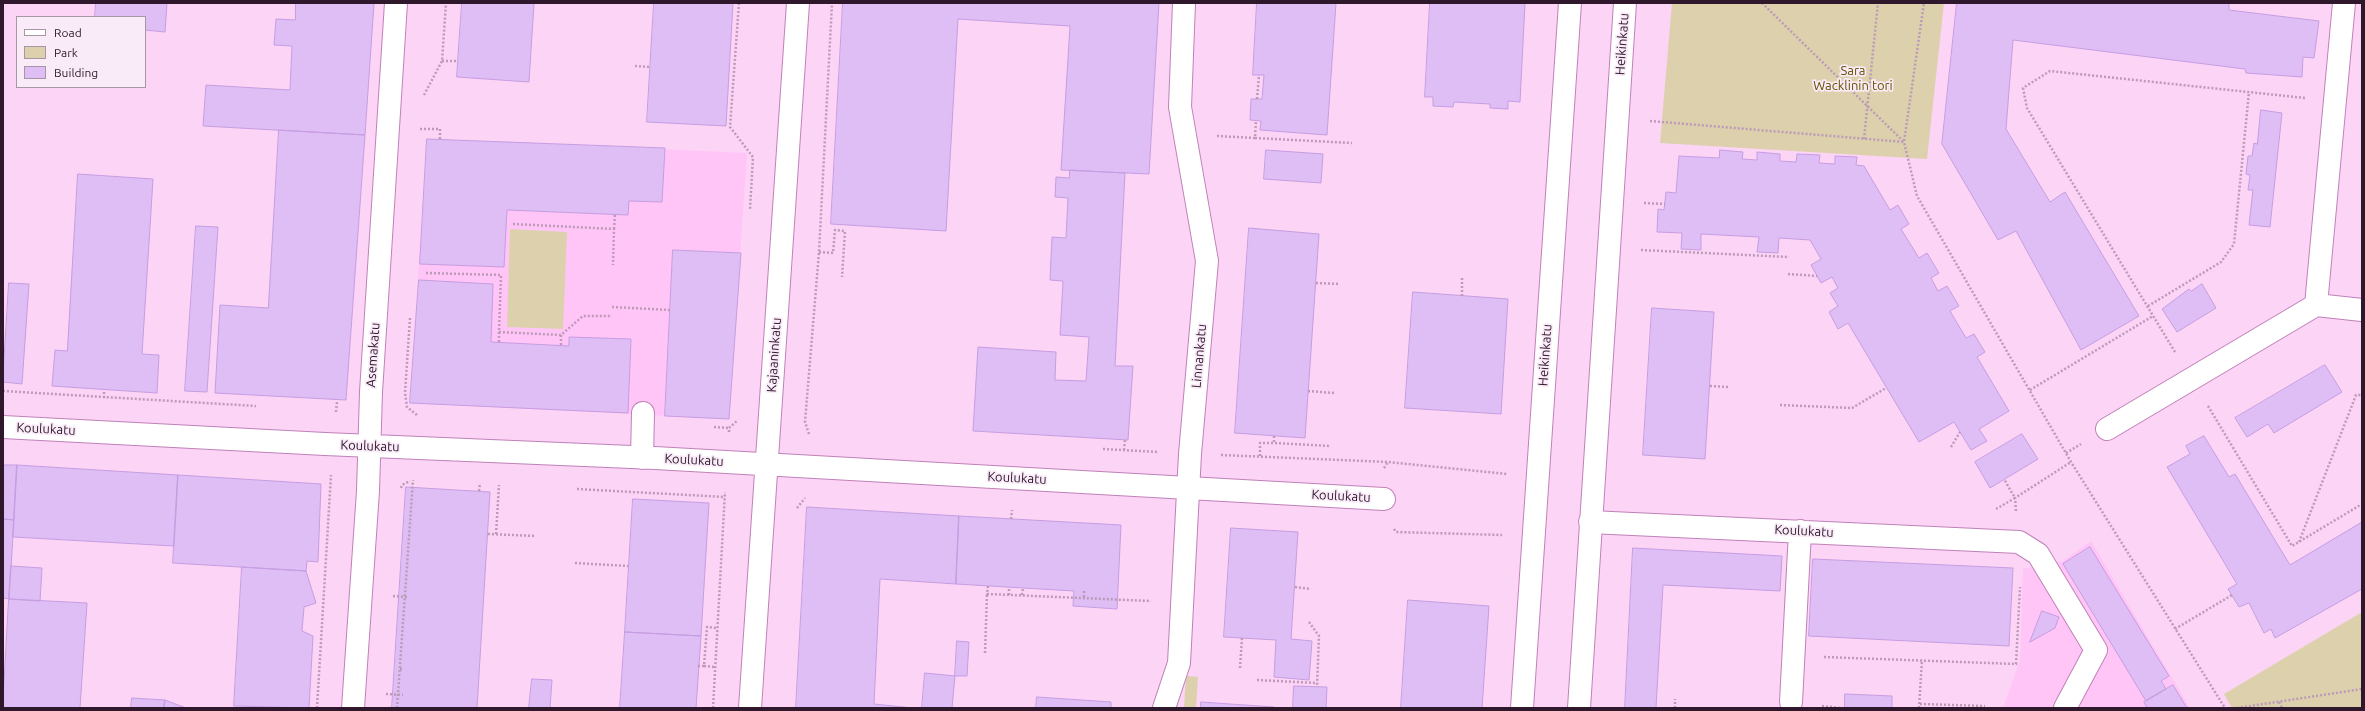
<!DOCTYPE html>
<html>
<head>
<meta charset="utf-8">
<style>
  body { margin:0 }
  #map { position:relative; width:2365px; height:711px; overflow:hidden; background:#fcd4f6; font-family:Ubuntu,sans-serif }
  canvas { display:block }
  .frame { position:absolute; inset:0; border:4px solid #2f172c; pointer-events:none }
  .legend { position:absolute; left:16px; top:16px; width:130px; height:72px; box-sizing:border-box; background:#f9ebf7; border:1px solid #a896a6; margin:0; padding:5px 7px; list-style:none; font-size:12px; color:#2f172c }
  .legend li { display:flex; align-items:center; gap:8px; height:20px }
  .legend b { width:20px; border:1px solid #a896a6 }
</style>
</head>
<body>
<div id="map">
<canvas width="2365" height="711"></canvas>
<div class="frame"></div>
<ul class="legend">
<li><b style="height:5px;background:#fff"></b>Road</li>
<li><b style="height:11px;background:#ddd1ad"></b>Park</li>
<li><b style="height:11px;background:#debef5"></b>Building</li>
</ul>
</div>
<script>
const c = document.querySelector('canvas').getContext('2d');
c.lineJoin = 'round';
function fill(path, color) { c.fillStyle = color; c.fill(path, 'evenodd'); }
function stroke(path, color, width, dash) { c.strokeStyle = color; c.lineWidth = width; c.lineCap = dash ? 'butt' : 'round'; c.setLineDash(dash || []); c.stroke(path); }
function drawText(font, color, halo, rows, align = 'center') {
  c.font = font + ' Ubuntu,sans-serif'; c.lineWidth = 3.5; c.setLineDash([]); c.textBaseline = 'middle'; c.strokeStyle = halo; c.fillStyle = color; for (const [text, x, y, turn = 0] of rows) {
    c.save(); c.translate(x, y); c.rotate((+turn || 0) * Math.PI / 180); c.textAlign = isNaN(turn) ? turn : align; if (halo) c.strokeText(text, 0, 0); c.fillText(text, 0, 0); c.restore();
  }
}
fill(new Path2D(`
  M427,139L747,153L729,419L410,403Z
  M2091,541L2146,634L2190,708H2003L2020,660L2023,569L2063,561Z`), '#ffc5f7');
fill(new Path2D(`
  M1672,3H1944L1927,159L1660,143Z
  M510,229L567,232L563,329L507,327Z
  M2362,612V708H2232L2224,694Z
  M1186,676L1198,677L1196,708H1184Z`), '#ddd1ad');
const building = new Path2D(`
  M96,3H167L165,32L145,30V17H95Z
  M296,3H374L365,135L203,126L206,85L290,90L292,46L274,45L276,19L295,20Z
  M462,3H534L529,82L457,77Z
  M654,3H733L726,126L647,122Z
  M843,3H1159L1149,174L1061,170L1070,26L958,19L946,231L831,224Z
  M1257,3H1336L1327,135L1260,130L1261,121L1250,120L1251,99H1262L1264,75H1253Z
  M1430,3H1525L1520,102L1508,101V109L1490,108V104L1454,102L1453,107L1433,106V97H1425Z
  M1957,3H2229V10L2319,21L2314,58L2303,57L2302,77L2246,73L2245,69L2013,40L2006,129L2050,202L2065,192L2139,316L2081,350L2016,231L1998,240L1942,144Z
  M2261,110L2282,113L2270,227L2249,225L2253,190H2248L2250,175L2246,174L2248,156H2252L2254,143L2257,144Z
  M279,130L365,135L346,400L215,393L220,305L268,308Z
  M427,139L665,148L662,202L629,201L628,215L507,210L504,267L420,264Z
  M1266,150L1323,154L1321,183L1264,179Z
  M1720,150L1743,152L1742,159L1757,160V152L1780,154V161L1796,162L1797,154L1820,155L1819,163L1835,164V156L1857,157L1856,165L1864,166L1890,210L1898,205L1909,224L1901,229L1919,258L1927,253L1939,273L1931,278L1938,291L1947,286L1959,306L1950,311L1966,338L1974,334L1985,352L1977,357L2009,411L1979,429L1987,441L1971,450L1954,422L1919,442L1848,323L1838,329L1829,312L1838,306L1830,293L1838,288L1832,277L1821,283L1811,265L1821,259L1810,240L1779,238L1778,253L1757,252L1759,237L1701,234V250L1681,249L1682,233L1657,232L1658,209L1664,210L1666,192L1676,193L1679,156L1719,158Z
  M1070,170L1125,173L1115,366H1133L1128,440L973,431L978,347L1056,352L1055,380L1086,381L1089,337L1060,335L1063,281L1050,280L1052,237L1066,238L1068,198L1055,197L1056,177L1069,178Z
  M78,174L153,179L142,354L159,355L157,393L52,386L55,350L67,351Z
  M196,226L218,227L207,392L185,391Z
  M1249,228L1319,234L1305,438L1235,433Z
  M673,250L741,253L729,419L665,416Z
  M419,280L493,284L491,342L569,346V337L631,339L628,413L410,403Z
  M9,283L29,284L22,384L3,382Z
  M2202,284L2216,308L2177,332L2162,309L2189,289L2191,291Z
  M1413,292L1508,299L1501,414L1405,408Z
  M1652,308L1714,312L1705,459L1643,455Z
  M2325,365L2342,392L2274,433L2268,424L2247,437L2235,418Z
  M2022,434L2038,459L1990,488L1975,462Z
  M2204,436L2229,477L2235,474L2290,565L2362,522V589L2275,638L2271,629L2264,633L2249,603L2239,607L2228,589L2237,584L2167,467L2190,454L2186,446Z
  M3,465H17L14,520L3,519Z
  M17,465L178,475L174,546L13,537Z
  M178,475L321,484L318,562L307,561L306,571L173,563Z
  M406,487L490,492L477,708H392Z
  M633,499L709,503L701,636L625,632Z
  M807,507L959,516L956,584L880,579L874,704L913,708H796Z
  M959,516L1121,525L1117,609L1073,606L1074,591L956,584Z
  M3,519L14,520L9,599L3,598Z
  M1231,528L1298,532L1291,639L1312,641L1309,680L1274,677L1276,640L1224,637Z
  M2090,547L2169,676L2161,681L2166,689L2146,701L2063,564Z
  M1633,548L1782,556L1780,591L1663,585L1656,708H1625Z
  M1813,559L2013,568L2009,646L1809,636Z
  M11,566L42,568L40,601L9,599Z
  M242,567L306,571L316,603L304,607L302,631L313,636L309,708L234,706Z
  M9,599L87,603L80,708H3Z
  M1408,600L1489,606L1482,708H1401Z
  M2042,611L2059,617L2055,628L2030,642Z
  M625,632L701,636L696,708H620Z
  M957,641L969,642L967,676H955Z
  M925,673L955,676L952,708H922Z
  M532,679L552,680L550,708H529Z
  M2173,685L2187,708H2147L2144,702Z
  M1294,686L1327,687L1326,708H1293Z
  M1845,694L1892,696V708H1845Z
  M1037,697L1111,702V708H1036Z
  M132,698L165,700L164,708H131Z
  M165,700L186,708H164Z
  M1201,702L1274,707V708H1201Z`);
fill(building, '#debef5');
stroke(building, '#c69de1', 1);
const minor = new Path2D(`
  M2316,305L2362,310
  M3,427L325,444L655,458L1384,499
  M2107,429L2316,305L2344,3
  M642,458L643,413
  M1590,522L2019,542L2038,554L2096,650L2065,708
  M1791,702L1800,531
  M353,708L368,491L371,392L396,3
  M750,708L798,3
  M1164,708L1179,663L1190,454L1207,261L1180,107L1184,3`);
const major = new Path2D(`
  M1522,708L1570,3
  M1579,708L1625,3`);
stroke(minor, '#c081b8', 24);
stroke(major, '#c081b8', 24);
stroke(new Path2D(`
  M739,3L730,127L753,157L750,209
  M1762,3L1904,142L1917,196L2071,462L2225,708
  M442,61H458
  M635,66L651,67
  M424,95L442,61L446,3
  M1257,99L1259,75
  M1650,121L1904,142L1924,3
  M420,129H440V139
  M1217,136L1255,138L1256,120
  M1255,138L1352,143
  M1864,139L1878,3
  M1644,203L1665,204
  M513,224L614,229L613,265
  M614,229L615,214
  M1641,250L1789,257
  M819,252L833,253L835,230L845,231L842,277
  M426,273L501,275L499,332L561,335L583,316H612
  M1788,274L1817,276
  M1316,283L1340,284
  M1462,296V277
  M2148,306L2221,262L2234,244L2249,92
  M612,307L670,310
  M410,318L405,393L407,407L417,415V417
  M499,332V343
  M561,345V335
  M2175,352L2027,108L2023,88L2050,71L2305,98
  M1710,386L1728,387
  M2030,390L2153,316
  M3,391L256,406
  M1308,391L1334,393
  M104,398V390
  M1780,405L1852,408L1886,388
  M2208,406L2292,546L2362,504
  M336,412L337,402
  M714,427L729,428
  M729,432V428L738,420
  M809,434L805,422L819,252L832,3
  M1274,436V443L1331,446
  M1951,447L1960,432
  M1103,449L1158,452
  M1124,450L1125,440
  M2066,453L2081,444
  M1221,455L1388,462
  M1260,456V443H1274
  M1384,468L1388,462L1507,474
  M401,488L402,485L410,481
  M577,489L725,497
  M479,491L480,483
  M797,508L805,498
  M1996,509L2015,498L2004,479
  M2016,511L2015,498L2071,462
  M1011,519L1012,510
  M1394,529L1396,532L1502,535
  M488,534L536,536
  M496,534L499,485
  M2299,542L2356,395H2362
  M575,563L628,566
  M988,586L987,594L1151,601
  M1295,587L1311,589
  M1084,591V598
  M1009,595V587
  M1022,595L1023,588
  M393,596L408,597
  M1309,622L1319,636L1317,687
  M2175,629L2232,595
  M985,653L987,594
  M1824,657L2016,664L2020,587
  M698,666H704L707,627L717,628
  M704,666L715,667
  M1240,668L1242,638
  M400,669H404
  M3,676H4
  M1257,680L1317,683
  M386,694L403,695
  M2279,702L2282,708
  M1920,704L1985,706
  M1822,706L1841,708
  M317,708L331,475
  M397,708L413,480
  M713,708L725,492
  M1675,708V699
  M1919,708L1922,660
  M2237,708L2362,689`), '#bd9ab8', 2.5, [2, 2]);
stroke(minor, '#fff', 22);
stroke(major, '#fff', 22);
drawText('13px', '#2f172c', '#f9ebf7', [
  ["Heikinkatu",1622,44,-86],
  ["Asemakatu",373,355,-86],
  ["Kajaaninkatu",774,355,-86],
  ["Heikinkatu",1545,355,-86],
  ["Linnankatu",1199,356,-85],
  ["Koulukatu",46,429,3],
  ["Koulukatu",370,446,2],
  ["Koulukatu",694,460,3],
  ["Koulukatu",1017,478,3],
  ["Koulukatu",1341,496,3],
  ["Koulukatu",1804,531,3]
]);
drawText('13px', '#655001', '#f9ebf7', [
  ["Sara",1853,71],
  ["Wacklinin tori",1853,86]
]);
</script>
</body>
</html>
